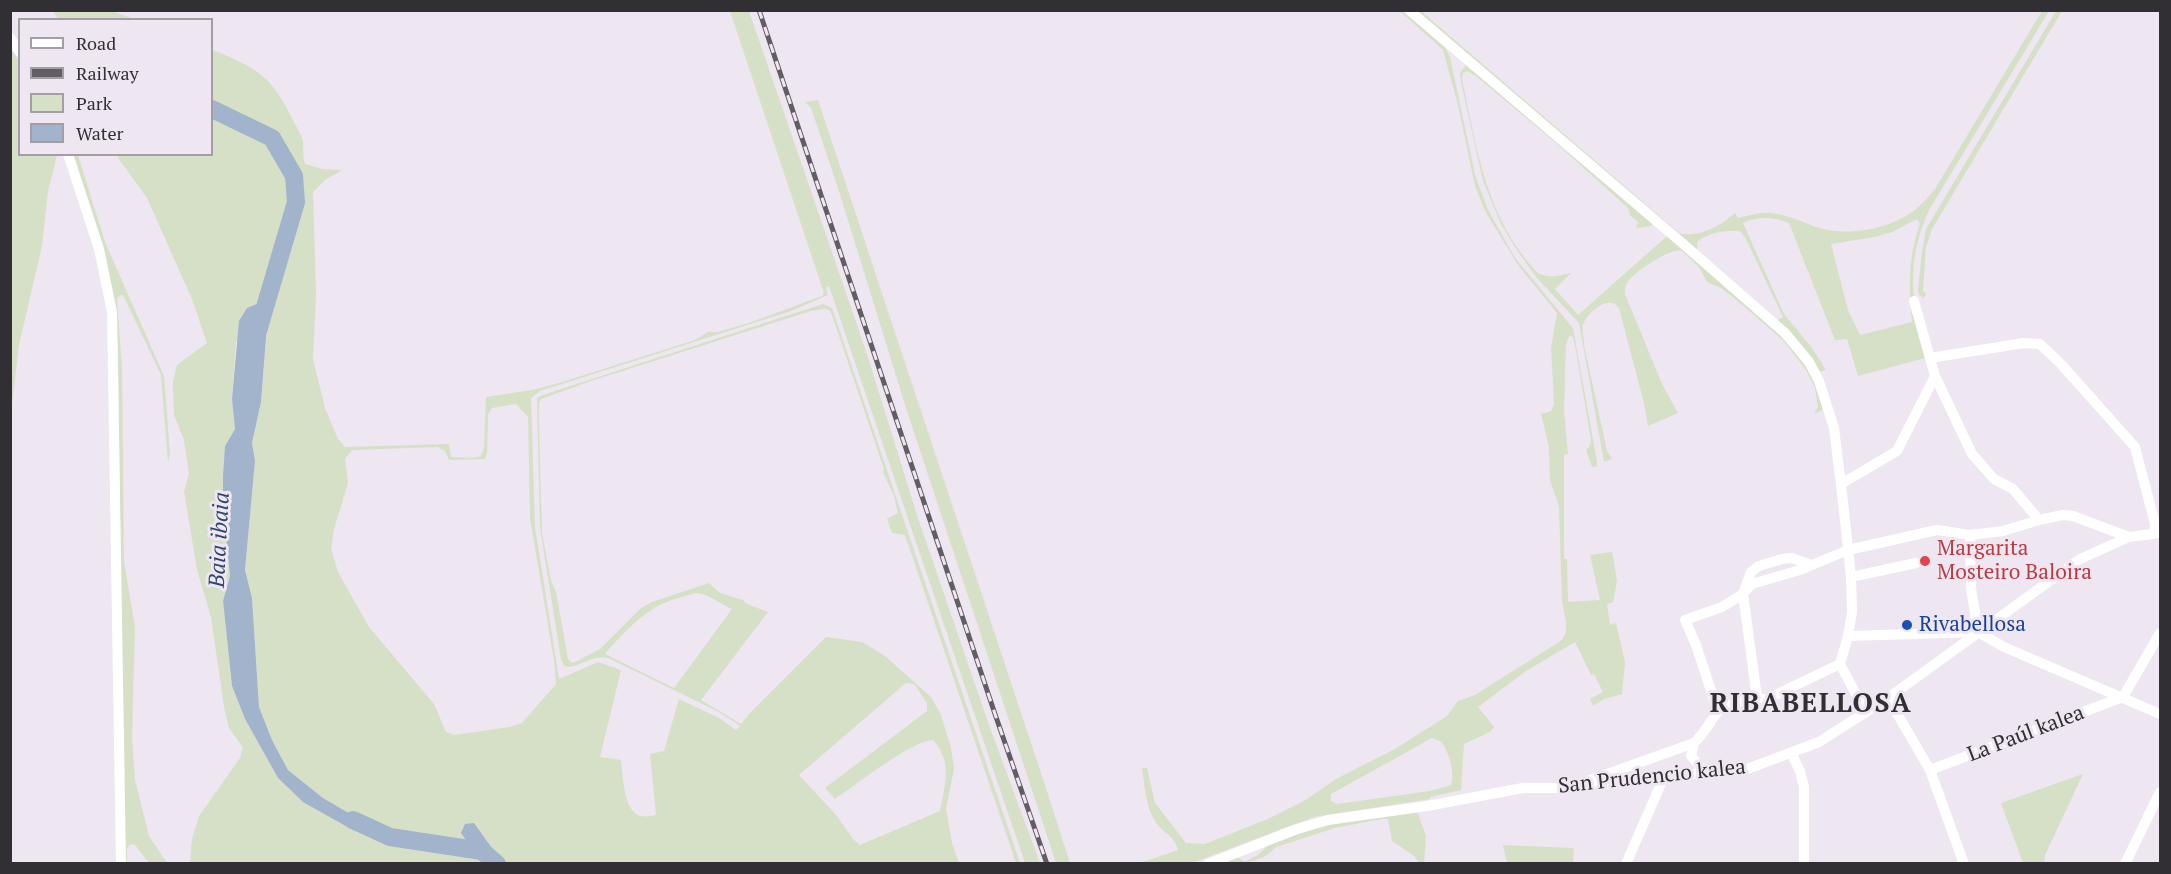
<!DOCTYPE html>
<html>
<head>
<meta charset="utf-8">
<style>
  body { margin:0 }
  #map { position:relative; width:2171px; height:874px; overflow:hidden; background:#eee6f1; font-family:"PT Serif",serif }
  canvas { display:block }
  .frame { position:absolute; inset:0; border:12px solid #322f34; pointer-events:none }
  .legend { position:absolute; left:18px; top:18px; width:195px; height:138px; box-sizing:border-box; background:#eee6f1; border:2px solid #a39da5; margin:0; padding:8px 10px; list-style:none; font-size:18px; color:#322f34 }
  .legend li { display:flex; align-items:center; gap:12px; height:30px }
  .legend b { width:30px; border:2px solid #a39da5 }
</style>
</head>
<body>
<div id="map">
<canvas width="2171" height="874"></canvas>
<div class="frame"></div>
<ul class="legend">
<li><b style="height:8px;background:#fff"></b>Road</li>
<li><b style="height:8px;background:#625d64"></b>Railway</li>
<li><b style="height:16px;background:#d6e0c7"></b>Park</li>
<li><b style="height:16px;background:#a2b3cc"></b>Water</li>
</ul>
</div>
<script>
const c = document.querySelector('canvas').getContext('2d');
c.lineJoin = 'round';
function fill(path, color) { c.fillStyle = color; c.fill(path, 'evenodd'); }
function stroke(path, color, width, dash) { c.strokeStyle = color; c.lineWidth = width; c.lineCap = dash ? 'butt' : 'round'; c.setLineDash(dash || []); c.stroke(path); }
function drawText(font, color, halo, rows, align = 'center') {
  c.font = font + ' "PT Serif",serif'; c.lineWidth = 6; c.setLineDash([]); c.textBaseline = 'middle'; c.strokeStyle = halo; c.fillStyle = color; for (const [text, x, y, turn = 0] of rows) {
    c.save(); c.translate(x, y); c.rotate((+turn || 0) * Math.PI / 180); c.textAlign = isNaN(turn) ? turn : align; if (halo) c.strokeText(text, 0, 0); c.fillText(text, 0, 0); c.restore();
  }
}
fill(new Path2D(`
  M53,11H112L134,19H58Z
  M730,11H749L866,351L918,518L989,725L1040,863H1025L829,286L826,288L828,295L791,311L540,391L531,398L535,527L559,679L598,662L621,670L600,757L621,760C623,775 623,812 641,816C646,817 652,816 656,815L650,754L664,751L679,699L719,718L736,730L740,726L717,711L608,658C589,654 580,670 564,666L561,659L540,528L537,398L543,395L823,304L832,308L1020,863H1016L905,535L892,533L887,519L898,513L894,496L883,472L884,469L832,315L829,310L824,309L811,311L591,381L541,399L539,404V425L542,533L551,581L556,592L568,659L573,663L600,649L641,608L652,602L709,583L720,593L743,600L747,604L768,612L701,700L741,724L751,712L826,637L862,642L885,656L931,697L941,715L951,748L954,769L946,809L952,843L959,863H507L492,848L474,823L480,860L484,863H190L192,839L199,816L240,758L243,748L229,728L224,707L211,617L197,570L184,491L189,474L184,440L174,415L173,382L177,365L207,343L192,299L147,198L116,155L212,154V50C256,67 272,76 293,120C296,126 301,134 303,141C304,149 302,156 305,164L322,169L342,170L325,180L313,192L316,293L313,359L325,408L338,439L345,447L449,444L451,457L474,458L481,456L484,448L486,397L532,390L559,383L695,340L708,332H718L749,323L822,296L824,293ZM268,313L261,402L252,443L255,461L245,570L252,598L259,707L272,740L288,770L323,798L352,815L367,820L303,802L278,778L245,719L232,686L223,601L230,576L223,510V475L225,446L235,429L232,399L236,342ZM516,404L528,417L530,518L554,660L556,684L522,723L510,727L454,735L446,732L434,704L369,627L338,572L331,549L334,529L348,483L345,459L352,450L438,447L445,451L449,460L485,459L487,453L488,414L492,408ZM695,593C708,593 720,604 732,609L674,688L605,654C619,637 638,617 658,606C669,600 683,597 695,593ZM906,683L914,684L927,703V711L825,788L835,799C856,785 911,741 933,740C953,763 945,784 940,811L860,845L853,839L837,816L799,775Z
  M1400,11H1403L1445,47L1450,57L1475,175L1488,210L1515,258L1573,328L1597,462V466L1592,467L1586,450L1590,446L1591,440L1576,351L1573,337L1569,336L1566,344L1564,411L1568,454L1564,455V559H1567L1568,602L1600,600L1590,555L1612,552L1617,581L1613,602L1607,604L1610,625L1616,623L1625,662L1622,694L1604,699L1593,706L1590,699L1603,692L1594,674L1591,675L1575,642L1526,671L1478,707L1494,727L1490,732L1464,744L1461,790L1430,797V799L1314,817L1192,863L1137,864L1178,850C1173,833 1163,834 1155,821C1145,806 1145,785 1142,768H1147L1155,803L1186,843L1205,844L1270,818L1304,801L1336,779L1395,749L1447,716L1458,701L1475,695L1562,640L1566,632V621L1562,602L1559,506L1550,481L1549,447L1541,414L1551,411L1554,404L1551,348L1557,313L1518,265L1485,211L1475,186L1458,105L1443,50ZM1432,738L1442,742C1449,755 1455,770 1451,785L1430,791L1337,804L1331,801V794Z
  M1415,11H1421L1679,233C1699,238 1721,226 1735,213L1738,218C1748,216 1759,212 1770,213C1788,214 1805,224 1823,229C1852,236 1893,228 1916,209C1923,203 1929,196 1935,189L2042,11H2049L1929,210C1904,266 1913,301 1925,358L1858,376L1847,339L1835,340L1789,223C1773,217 1758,216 1743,223L1784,314L1812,348L1826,370L1819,372L1776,321L1783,317L1745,237L1740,231C1726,230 1708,232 1697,242V251ZM1915,220H1918L1920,224C1908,255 1909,289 1912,322L1860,335L1848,310L1831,244L1875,237L1892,232Z
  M2056,11H2062L1932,229L1926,247L1923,291L1926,294L1924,298L1919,295L1918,290L1922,252L1926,229Z
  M10,48L19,61L20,154L57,155L48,191L42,246L19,345L11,412Z
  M1466,65L1651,220L1652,226L1636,228L1638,222L1630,215L1628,208L1556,143L1476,76L1467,71L1463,73L1462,79C1475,140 1484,203 1521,253C1527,260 1532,269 1540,274C1550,279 1560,275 1571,273L1555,289L1578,315L1666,237H1670L1787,341L1812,375L1824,409L1814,414L1818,407L1815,388L1806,370L1783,340L1733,297L1721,288L1707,282L1699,267L1682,251C1671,247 1631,273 1626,285C1625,287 1625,291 1625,294L1662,384L1678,413L1648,426L1644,403L1619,308C1617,306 1614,303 1612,303C1602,300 1585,316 1583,325C1582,331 1584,339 1584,345L1607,451L1612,459L1604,462L1579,323L1537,278L1514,246L1501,224L1483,181L1461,82L1460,73Z
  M818,100L1044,782L1070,863H1056L906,408L838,188L811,108L805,102Z
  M71,155H78L105,242L164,376L170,454L168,462L161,375L123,295H121L117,298L122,369L124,562L135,627L132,738L135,780L149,836L167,863H149L135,845L131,844L127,848V863H124L118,345Z
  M2083,774L2045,855L2044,863H2023L2001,803Z
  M1417,811L1426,836L1424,863H1419L1414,856L1392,841L1388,819H1381L1335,828L1276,847C1261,864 1241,863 1221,864L1238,857L1244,862L1258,855L1267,846L1320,826Z
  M1503,845L1574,848L1573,863H1507Z`), '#d6e0c7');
fill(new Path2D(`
  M259,303L268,312L261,402L252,443L255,461L245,570L252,598L259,707L272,740L288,770L323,798L352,815L367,820L375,828L371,834L351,829L303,802L278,778L245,719L232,686L223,601L230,576L223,510V475L225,446L235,429L232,399L239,321L247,308Z
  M474,823L492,848L507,863H484L480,860L461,833L465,824Z`), '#a2b3cc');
stroke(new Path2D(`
  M212,109L272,138L294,176L296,202L258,331
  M353,820L390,837L482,851L497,864`), '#a2b3cc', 18);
stroke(new Path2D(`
  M1409,10L1681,242L1785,333L1809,362L1819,381L1834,428L1843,502L1851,577L1852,612L1848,636L1840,664
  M10,38L20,52
  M68,154L99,249L112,312L121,864
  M1930,358L2024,343L2040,344L2061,364L2135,447L2155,524L2154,534
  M1935,376L1972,454L1994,479L2013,489L2039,520
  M1841,484L1897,451L1935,376L1914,301
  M1970,535L1971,588L1978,632
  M1851,577L1916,563
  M1978,632L2004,647L2160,714
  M1848,636L1978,632
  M1840,664L1865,711
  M1757,698L1743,594L1751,572L1759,566L1782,559L1792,558L1811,565
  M1888,698L1930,770L1964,864
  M1718,712L1696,645L1685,620L1722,607L1743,594L1752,584L1800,570L1848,550L1937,530L1970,535L2003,531L2039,520L2063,515L2073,516L2129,537
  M1694,743L1691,756L1705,772
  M1791,753L1800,771L1804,787V864
  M1930,770L2123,697L2160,633
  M1582,783L1694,743C1704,734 1709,723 1717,713C1727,702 1753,698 1767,699L1840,664
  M1208,864L1294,830L1328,820L1427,806L1523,788H1567L1663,779L1699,773L1742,771L1819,742L1888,698L2080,559L2129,537L2160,533
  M1626,864L1663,779
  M2125,864L2160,792`), '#fff', 10);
const rail = new Path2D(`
  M759,10L996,717L1047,864`);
stroke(rail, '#625d64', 5);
stroke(rail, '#eee6f1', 3, [9]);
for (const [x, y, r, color] of [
  [1925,561,6,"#e0444e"],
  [1907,625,6,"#1a4fb4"]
]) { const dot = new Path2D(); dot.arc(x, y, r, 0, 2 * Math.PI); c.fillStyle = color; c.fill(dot); stroke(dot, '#eee6f1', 2); }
drawText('21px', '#be3a42', '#eee6f1', [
  ["Margarita",1937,549],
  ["Mosteiro Baloira",1937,573]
], 'left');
drawText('21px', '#164399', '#eee6f1', [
  ["Rivabellosa",1919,625]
], 'left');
drawText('21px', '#322f34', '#eee6f1', [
  ["La Paúl kalea",2026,734,-21],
  ["San Prudencio kalea",1652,777,-6]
]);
drawText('italic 22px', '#2d476c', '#eee6f1', [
  ["Baia ibaia",220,540,-87]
]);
c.letterSpacing = '1.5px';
drawText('bold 27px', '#322f34', '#eee6f1', [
  ["RIBABELLOSA",1811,704]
]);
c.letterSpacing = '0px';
</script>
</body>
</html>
